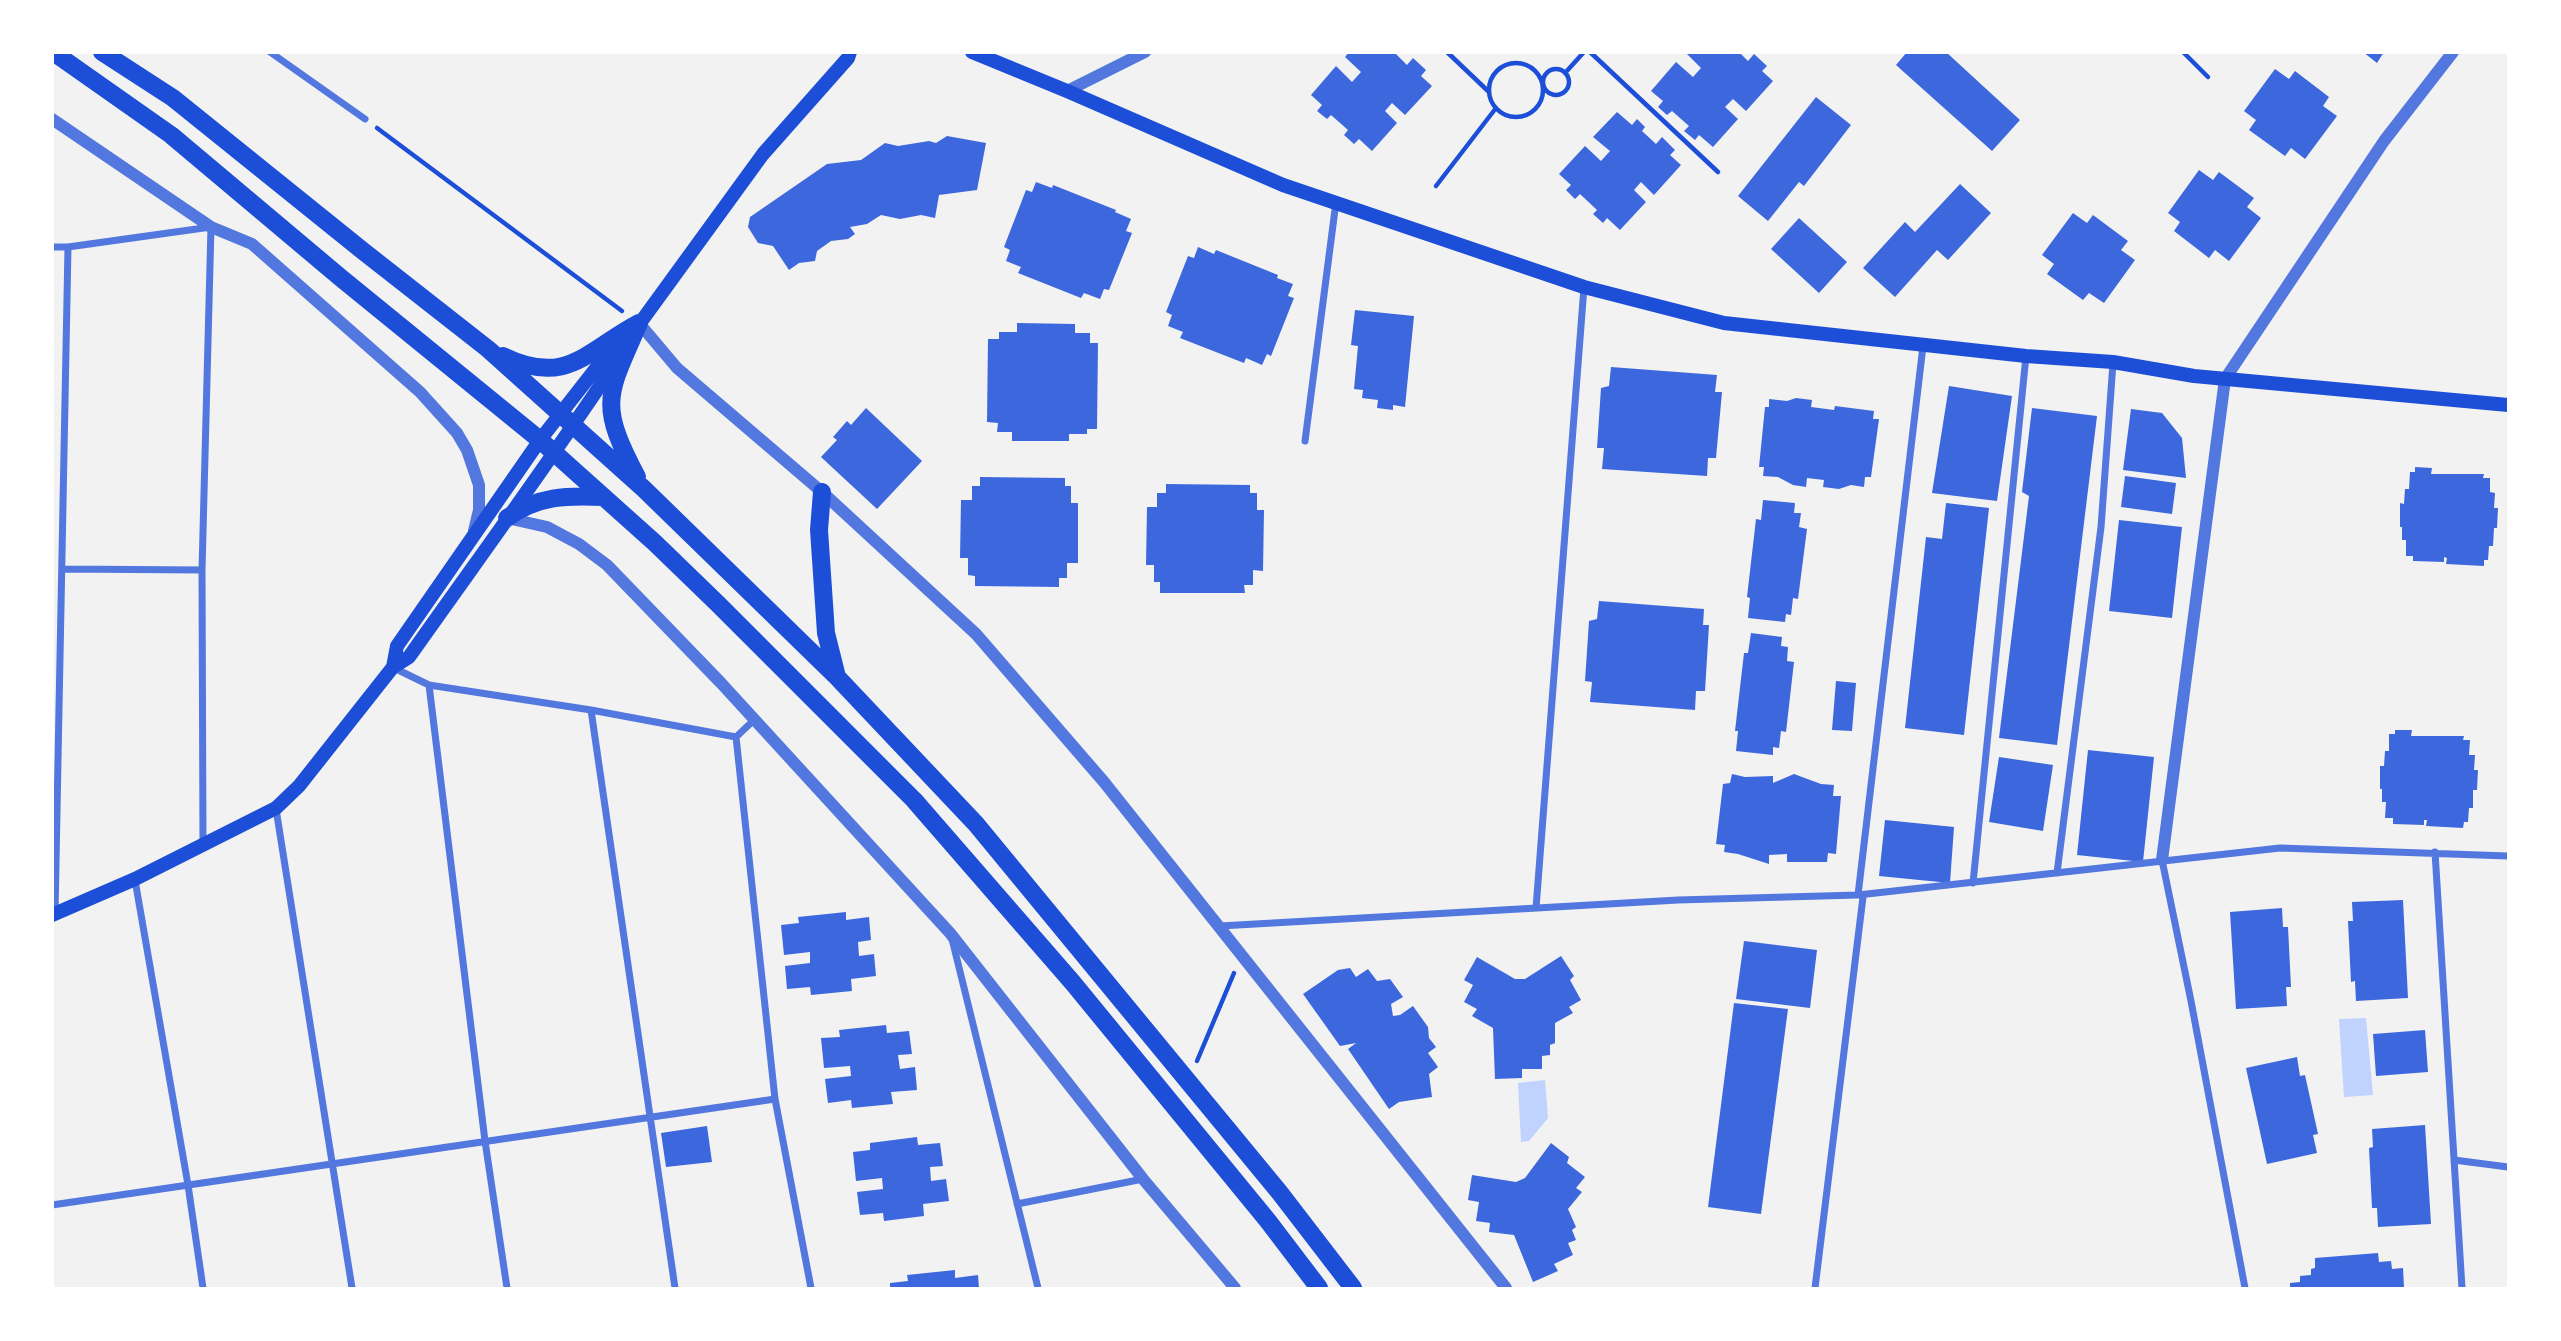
<!DOCTYPE html>
<html>
<head>
<meta charset="utf-8">
<style>
  body { margin:0 }
  #map { position:relative; width:2561px; height:1341px; overflow:hidden; background:#f2f2f2; font-family:"Golos Text",sans-serif }
  canvas { display:block }
  .frame { position:absolute; inset:0; border:54px solid #fff; pointer-events:none }
</style>
</head>
<body>
<div id="map">
<canvas width="2561" height="1341"></canvas>
<div class="frame"></div>
</div>
<script>
const c = document.querySelector('canvas').getContext('2d');
c.lineJoin = 'round';
function fill(path, color) { c.fillStyle = color; c.fill(path, 'evenodd'); }
function stroke(path, color, width, dash) { c.strokeStyle = color; c.lineWidth = width; c.lineCap = dash ? 'butt' : 'round'; c.setLineDash(dash || []); c.stroke(path); }
fill(new Path2D(`
  M2366,1018L2373,1095L2344,1097L2339,1019Z
  M1545,1080L1548,1118L1529,1141L1521,1142L1518,1083Z`), '#bfd3fe');
fill(new Path2D(`
  M1349,52H1394L1407,65L1413,58L1426,70L1421,76L1432,86L1405,115L1392,103L1385,111L1397,123L1372,151L1359,139L1354,144L1344,135L1348,130L1331,115L1327,119L1317,111L1322,105L1311,95L1336,66L1352,82L1361,72L1345,57Z
  M1685,52H1739L1748,61L1754,54L1767,66L1762,71L1773,81L1746,111L1733,99L1725,107L1738,119L1713,147L1699,135L1695,140L1684,131L1689,126L1672,111L1667,115L1658,107L1663,101L1651,91L1676,62L1693,77L1701,68Z
  M1907,52H1946L2020,120L1992,151L1896,65Z
  M2363,52H2384L2377,63Z
  M2275,69L2289,79L2295,71L2329,97L2323,106L2337,116L2305,159L2291,148L2285,156L2249,130L2256,120L2244,111Z
  M1816,97L1851,125L1804,186L1799,182L1768,221L1738,196Z
  M1617,112L1632,125L1637,119L1645,127L1642,131L1656,144L1662,137L1675,150L1670,155L1681,165L1654,195L1641,182L1634,190L1646,202L1620,230L1607,218L1603,223L1593,214L1597,210L1580,194L1575,199L1566,190L1571,185L1559,174L1585,146L1601,161L1610,151L1593,137Z
  M947,136L986,143L977,190L939,195L935,218L921,215L900,219L881,215L867,224L850,227L855,234L848,239L831,241L817,251L815,261L799,263L789,270L773,246L758,243L748,227L750,217L827,164L861,160L885,143L898,146L929,141L936,143Z
  M2199,170L2213,180L2219,172L2254,198L2247,207L2261,218L2229,261L2215,250L2209,258L2174,231L2180,222L2168,213Z
  M1036,182L1052,188L1053,185L1116,210L1115,212L1131,219L1126,231L1132,233L1109,290L1104,289L1100,299L1084,293L1081,298L1018,273L1021,267L1006,261L1010,250L1004,247L1026,190L1032,192Z
  M1960,184L1991,213L1948,260L1937,250L1895,297L1863,268L1905,222L1915,232Z
  M2073,213L2087,223L2093,215L2128,241L2121,250L2135,260L2104,303L2089,293L2083,300L2047,274L2054,264L2042,255Z
  M1799,218L1847,262L1819,293L1771,249Z
  M1198,247L1214,254L1216,250L1278,275L1277,278L1293,284L1288,296L1294,298L1271,356L1267,354L1262,365L1246,358L1244,363L1180,338L1183,332L1168,326L1172,315L1166,312L1188,256L1194,258Z
  M1355,310L1414,316L1405,407L1393,405V410L1377,408L1378,400L1362,398L1363,390L1354,389L1358,346L1351,345Z
  M1017,323L1075,324V333H1090V343H1098L1097,429H1087V434H1069V441H1012V432H997L998,423L987,422L988,339H999V332H1017Z
  M1611,367L1717,375L1715,392H1722L1716,458H1708L1707,476L1602,469L1604,448H1597L1601,388L1609,386Z
  M1949,386L2012,396L1997,501L1932,493Z
  M1796,398L1812,400L1811,407L1834,410L1835,406L1874,411L1873,419H1879L1871,477H1865L1864,487L1851,485L1839,489L1823,487L1824,480L1807,478L1806,487L1793,485L1778,477L1763,476L1764,467H1759L1765,407H1769V399L1787,401Z
  M866,408L922,461L877,509L821,457L837,440L833,437L847,421L851,425Z
  M2032,408L2097,416L2057,745L1999,738L2029,496L2022,492Z
  M2131,409L2162,413L2182,438L2186,478L2123,470Z
  M2415,467L2432,468L2431,474H2484L2483,478H2490V492L2495,493L2494,508H2498L2497,528H2494L2493,546H2489L2488,560H2484V566L2446,564L2447,558L2444,557V562L2413,561V556H2406V540H2402V527H2400V503L2404,504L2405,489H2409L2410,472H2415Z
  M2125,476L2176,483L2172,514L2121,507Z
  M980,477L1065,478V486H1071V503H1078V563H1067V578H1059V587L975,586V576L968,575V558H960L961,500H972V486H980Z
  M1166,484L1250,485V493H1257V510H1264L1263,571L1253,570V585H1244L1245,593H1160V582H1154V565H1146L1147,507H1157V493H1166Z
  M1763,500L1795,503L1794,513H1801L1799,527L1807,529L1798,599L1793,598L1791,615L1786,614L1785,622L1748,618L1750,598L1747,597L1756,519L1761,520Z
  M1946,503L1989,508L1964,735L1905,728L1926,537L1942,539Z
  M2119,520L2182,527L2172,618L2109,611Z
  M1599,601L1704,609L1703,625H1709L1705,691H1696L1695,710L1590,702L1592,682L1585,681L1589,621L1597,619Z
  M1751,633L1782,637L1781,646L1788,647L1787,661L1794,662L1786,732L1781,731L1779,748L1773,747V755L1736,751L1738,731H1735L1744,653H1748Z
  M1836,681L1856,683L1852,731L1832,730Z
  M2395,730H2412L2411,736H2464L2463,740H2470L2469,755H2475L2474,770H2478L2477,790H2473V808H2469L2468,822H2464L2463,828L2426,826L2427,820H2424V825L2393,824V818H2385L2386,802H2382V789H2380V766H2384L2385,751H2389V734H2395Z
  M2088,750L2154,757L2143,862L2077,855Z
  M1999,757L2053,765L2043,831L1989,822Z
  M1732,774L1745,777L1773,776V783L1794,774L1821,784L1834,785L1833,796H1841L1836,854L1828,853L1827,862H1787V854L1769,855V864L1738,854L1724,852L1725,845L1716,844L1723,784L1730,783Z
  M1885,820L1954,827L1950,883L1879,876Z
  M2403,900L2408,998L2356,1001L2355,981L2351,982L2348,921H2353L2352,902Z
  M2282,908L2283,927H2288L2291,987H2286L2287,1006L2236,1009L2230,912Z
  M846,912V920L869,917L871,940L858,942L859,956L874,954L876,976L851,979L852,991L811,995L810,987L787,989L785,966L810,963V952L784,955L781,925L799,923L798,917Z
  M1744,941L1817,950L1810,1008L1736,999Z
  M1561,956L1574,976L1570,980L1581,1000L1569,1007L1573,1013L1555,1023V1043L1550,1045V1055L1542,1056V1069H1522V1078L1495,1079L1493,1028L1472,1016L1477,1009L1464,1002L1473,985L1464,980L1477,957L1515,979H1525Z
  M1350,968L1356,977L1368,969L1377,981L1390,979L1403,997L1391,1004L1393,1016L1400,1015L1413,1006L1428,1027L1429,1038L1436,1047L1428,1053L1438,1067L1429,1074L1432,1097L1399,1102L1389,1109L1348,1049L1356,1043L1340,1046L1303,994L1338,970Z
  M1734,1003L1788,1009L1761,1214L1708,1207Z
  M886,1025L887,1033L909,1031L912,1054L898,1055L900,1069L915,1067L917,1090L891,1092L893,1104L852,1108L851,1100L828,1103L825,1079L851,1076L850,1066L824,1068L821,1038L840,1037L839,1030Z
  M2425,1030L2428,1072L2376,1076L2373,1034Z
  M2297,1057L2300,1076L2305,1075L2318,1134L2313,1135L2317,1153L2267,1164L2246,1068Z
  M2425,1125L2431,1224L2378,1227L2377,1208H2372L2369,1148L2373,1147L2372,1129Z
  M707,1126L712,1162L666,1167L661,1133Z
  M917,1137L918,1145L940,1143L943,1166L930,1167L931,1181L946,1179L949,1201L923,1204L924,1216L884,1221L883,1213L860,1215L857,1192L883,1189L882,1178L856,1181L853,1152L870,1150V1143Z
  M1551,1143L1569,1157L1567,1163L1585,1177L1576,1188L1582,1192L1568,1209L1576,1227L1572,1230L1576,1240L1568,1243L1573,1255L1554,1264L1558,1271L1533,1282L1514,1235L1489,1232L1490,1223L1476,1221L1479,1202L1468,1200L1472,1175L1516,1182L1525,1178Z
  M2378,1253L2379,1262L2391,1261L2392,1269L2403,1268L2404,1287L2401,1288H2290V1283L2300,1282V1276L2311,1275V1269L2315,1268V1258Z
  M955,1270V1278L978,1275L979,1288H890V1283L908,1281L907,1275Z`), '#3d67dc');
stroke(new Path2D(`
  M1447,52L1489,92
  M1590,52L1718,172
  M2183,52L2208,77
  M1489 90a27 27 0 1 1 54 0a27 27 0 1 1-54 0Z
  M1543 82a13 13 0 1 1 26 0a13 13 0 1 1-26 0Z
  M1565,73L1584,52
  M377,128L622,311
  M1436,186L1496,108
  M1197,1061L1234,973`), '#1d4ed8', 4.5);
stroke(new Path2D(`
  M270,52L365,119
  M52,247H68L211,227L202,570L203,846
  M1305,441L1336,202
  M62,569L202,570
  M394,668L429,685L591,710L736,737L754,720
  M429,685L485,1141L507,1288
  M591,710L675,1288
  M736,737L775,1099L811,1288
  M276,809L352,1288
  M2435,852L2462,1288
  M2162,860L2191,1001L2245,1288
  M2057,873L2101,527L2113,363
  M135,880L188,1185L203,1288
  M1973,883L2026,356
  M1858,895L1923,346
  M1536,908L1584,287
  M55,914L68,247
  M1220,926L1678,900L1858,895L2280,848L2508,856
  M952,939L1038,1288
  M2454,1160L2508,1167
  M1017,1204L1143,1179
  M52,1205L775,1099
  M1815,1288L1863,897`), '#5277de', 7);
stroke(new Path2D(`
  M1067,91L1145,52
  M52,119L211,227L252,244L420,392L457,433L467,450L479,485V510L474,531
  M639,323L677,368L822,492L976,634L1104,782L1506,1288
  M507,518L547,527L579,544L607,565L721,683L950,933L1143,1179L1235,1288
  M2162,860L2225,379L2384,141L2453,52`), '#5277de', 12);
stroke(new Path2D(`
  M972,52L1067,91L1283,185L1584,287L1724,323L2026,356L2113,362L2194,376L2508,405
  M635,330L763,154L848,58L850,52
  M393,667L397,646L540,440L608,353L624,338
  M52,915L135,879L276,808L299,786L393,667L409,657C479,558 551,460 618,359`), '#1d4ed8', 14);
stroke(new Path2D(`
  M53,52L171,135L341,278L540,440L655,543L718,604L914,800L1073,983L1268,1221L1319,1288
  M102,52L173,98L363,251L488,349L644,489L837,677L976,824L1280,1193L1353,1288
  M503,356C567,387 586,351 639,323
  M637,477C598,403 607,396 639,323
  M822,492L819,530L826,633L837,677
  M507,518C537,496 567,495 604,497`), '#1d4ed8', 18);
</script>
</body>
</html>
